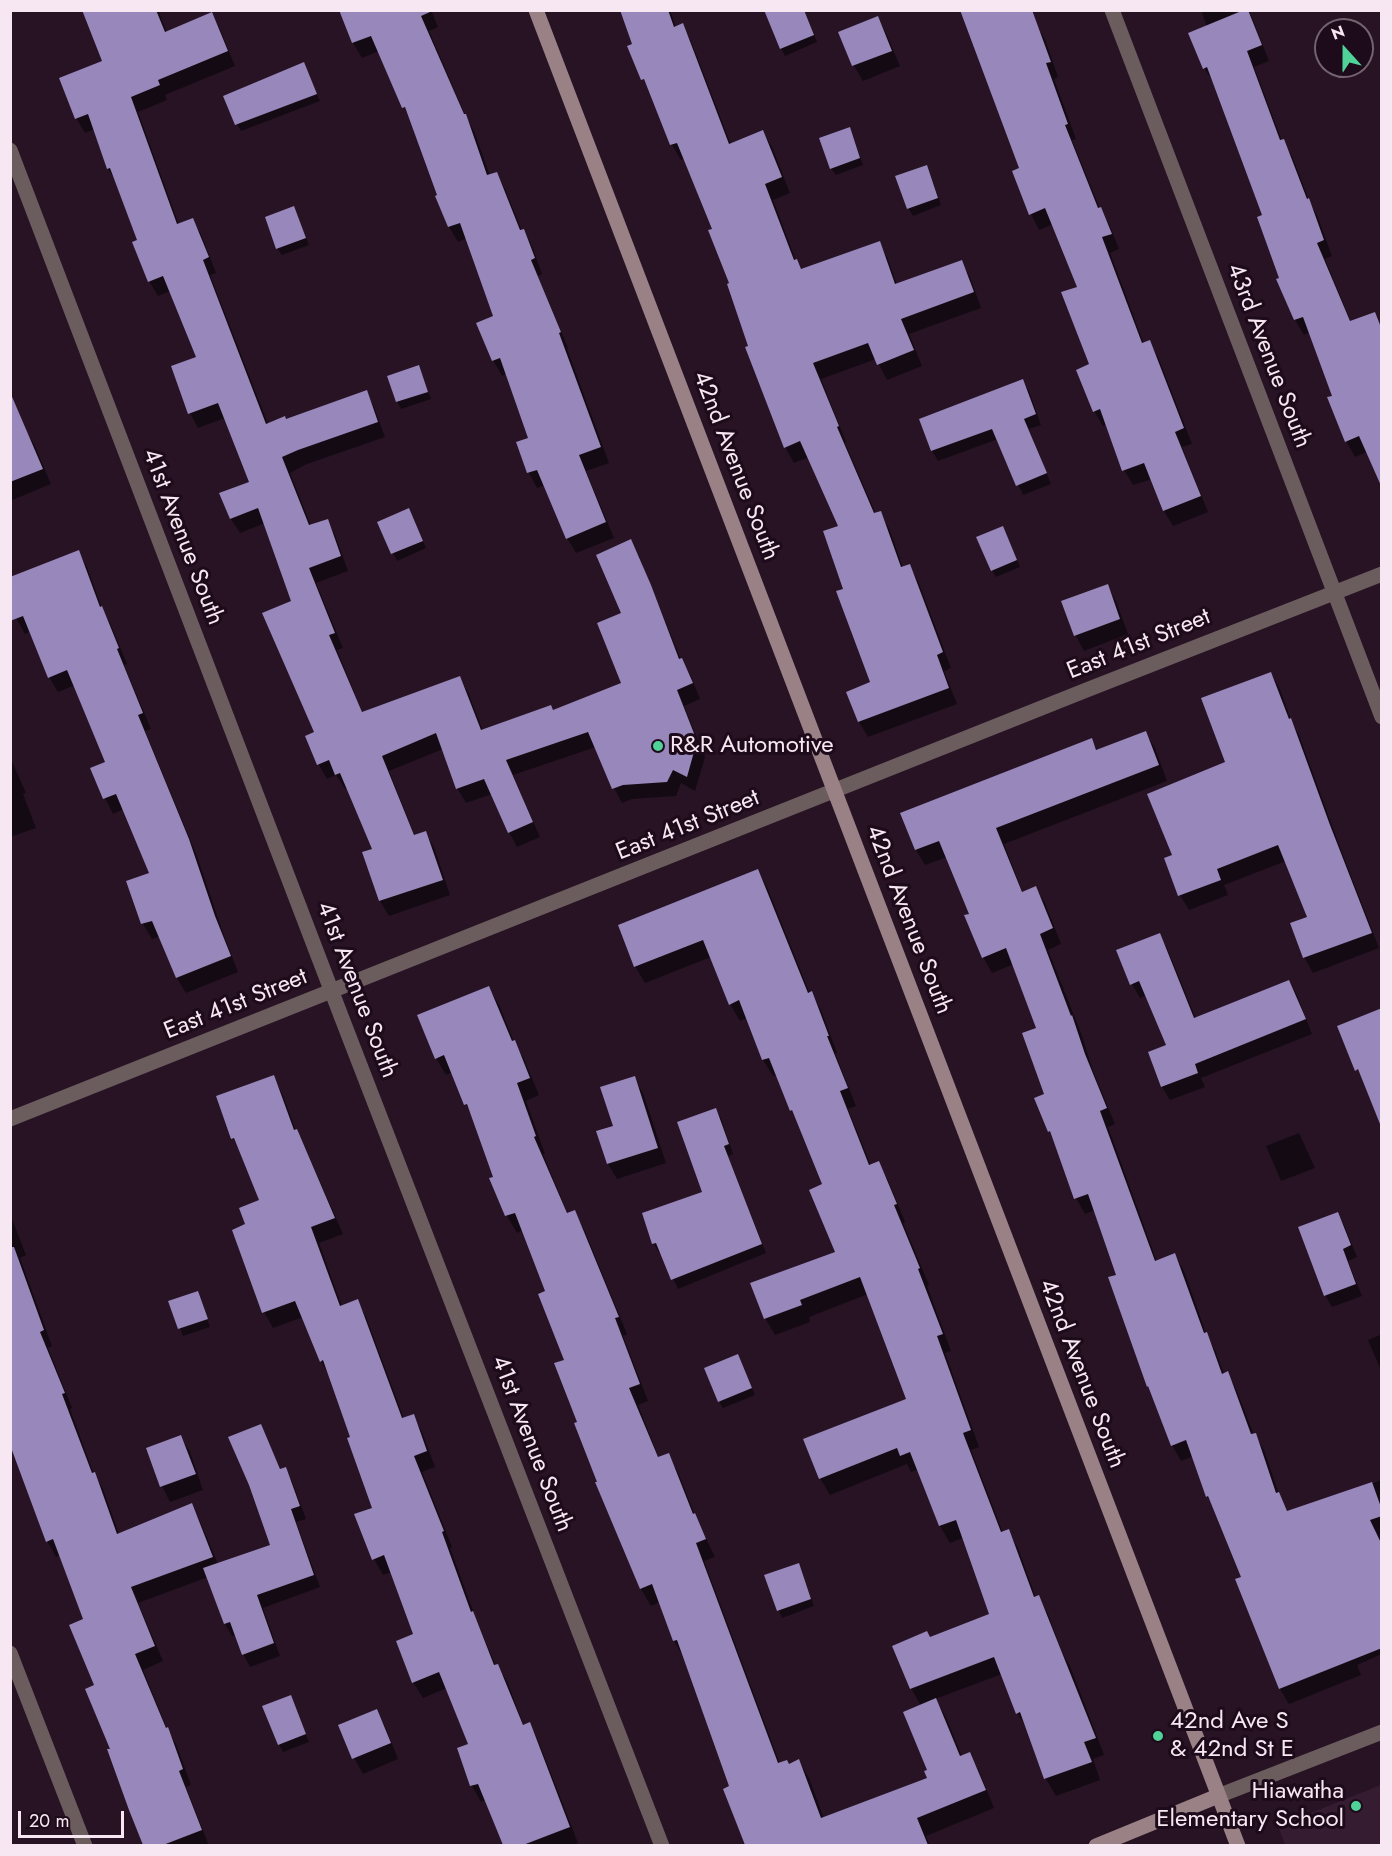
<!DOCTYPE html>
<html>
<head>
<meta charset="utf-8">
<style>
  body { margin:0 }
  #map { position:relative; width:1392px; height:1856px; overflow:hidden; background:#271324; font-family:Jost,sans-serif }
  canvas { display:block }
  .frame { position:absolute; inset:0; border:12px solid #f6e7f2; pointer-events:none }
  .north { position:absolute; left:1314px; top:18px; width:60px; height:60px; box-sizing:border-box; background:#1d0a1a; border:2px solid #746270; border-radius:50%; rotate:339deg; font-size:16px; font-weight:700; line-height:24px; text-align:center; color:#f6e7f2 }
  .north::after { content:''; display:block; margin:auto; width:21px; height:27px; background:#50d398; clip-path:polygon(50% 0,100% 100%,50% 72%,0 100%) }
  .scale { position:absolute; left:18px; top:1811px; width:106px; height:27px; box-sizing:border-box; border:3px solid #f6e7f2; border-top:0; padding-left:8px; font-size:18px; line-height:21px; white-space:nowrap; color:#f6e7f2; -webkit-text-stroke:4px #1d0a1a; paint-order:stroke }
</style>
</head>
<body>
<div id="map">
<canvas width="1392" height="1856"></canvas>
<div class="frame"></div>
<div class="north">N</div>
<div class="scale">20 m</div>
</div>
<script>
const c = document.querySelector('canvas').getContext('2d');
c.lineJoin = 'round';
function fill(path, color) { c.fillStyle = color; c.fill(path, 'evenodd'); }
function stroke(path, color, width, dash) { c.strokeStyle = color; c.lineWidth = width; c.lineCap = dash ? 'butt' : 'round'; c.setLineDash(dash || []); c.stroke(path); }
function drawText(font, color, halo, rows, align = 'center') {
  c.font = font + ' Jost,sans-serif'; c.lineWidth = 6; c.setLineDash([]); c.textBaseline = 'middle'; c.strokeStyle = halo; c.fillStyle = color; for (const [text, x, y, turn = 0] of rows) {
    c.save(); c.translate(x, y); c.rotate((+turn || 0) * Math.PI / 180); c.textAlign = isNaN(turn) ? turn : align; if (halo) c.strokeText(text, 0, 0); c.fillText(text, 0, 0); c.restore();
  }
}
fill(new Path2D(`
  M1381,1785V1845H1285L1278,1826Z`), '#361c31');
fill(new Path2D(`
  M83,10H158L167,33L212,14L220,29L235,66L165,95L167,100L138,112L179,225L192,220L201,234L216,273L210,275L268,424L286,420L366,392L374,407L385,437L307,464L290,473L311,526L327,521L335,535L348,571L316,583L343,648L337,650L363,714L459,677L468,692L483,731L553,712L622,683L623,614L631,541L639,556L681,660L690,674L700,699L684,706L705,757L695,791L681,783L676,796L632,799L622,803L614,788L596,747L513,775L540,837L517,847L509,832L492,794L466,803L457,788L443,749L389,771L415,836L425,832L434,847L450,895L389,916L380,901L364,853L374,850L348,788L345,789L336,775L327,779L319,765L307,737L316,733L292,602L265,523L240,533L231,519L221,494L251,483L225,418L198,428L190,413L198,358L171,291L158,296L149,281L139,241L117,183L108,169L95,129L85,133L76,118L104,62Z
  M340,10H431L438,27L429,31L465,115L474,131L490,176L496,174L505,189L522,231L524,230L532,246L542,274L538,276L568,348L567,349L609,463L586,471L614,538L576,553L567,538L545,485L537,488L529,473L518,443L530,439L507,373L502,376L493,360L495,317L467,238L458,242L449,227L437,197L439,196L413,123L404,107L379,51L362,58L353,43Z
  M621,10H670L676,28L682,25L691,41L731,145L763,132L772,147L790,193L773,200L796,261L802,270L879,243L888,259L897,285L961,262L970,277L981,308L909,334L922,366L887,380L876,359L821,379L846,442L845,443L876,514L880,513L889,528L903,568L909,566L918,581L951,668L944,671L957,704L868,737L859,722L872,683L845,590L840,527L809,457L794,463L785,447L750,347L714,230L685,159L681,160L672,145L652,95L643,79L634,45Z
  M804,10L817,42L785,56L781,48Z
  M1201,10H1249L1269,61L1254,67L1282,141L1292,156L1310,203L1317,215L1332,256L1325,259L1351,322L1367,452L1355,457L1346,441L1329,398L1334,396L1310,332L1304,335L1295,320L1278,280L1281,279L1264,216L1214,83L1204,68L1207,27Z
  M878,18L886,33L900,66L863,81L854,66L840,33Z
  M1036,24L1045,39L1058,77L1054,79L1076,139L1072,140L1100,209L1109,224L1119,249L1110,253L1144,344L1149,342L1158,357L1192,444L1182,447L1208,512L1173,526L1164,511L1152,479L1133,485L1124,470L1107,424L1103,426L1094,411L1091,365L1079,288L1053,224L1039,230L1031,214L1014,172L1021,169Z
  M307,71L320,101L241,131L237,124Z
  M853,136L863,165L836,175L831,168Z
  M930,174L941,205L913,216L908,208Z
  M294,208L309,245L282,255L277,248Z
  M418,367L431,399L401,409L397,401Z
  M1023,381L1029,391L1041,425L1029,429L1051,484L1023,495L998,439L938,461L932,451L921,419Z
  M10,407L34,444L51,484L10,501Z
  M413,517L426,548L397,561L379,523Z
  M1006,535L1020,567L996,577L992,570Z
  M78,552L87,567L103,611L110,623L127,664L124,665L151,729L145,731L197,856L223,933L238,972L186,993L177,978L160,936L152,939L143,924L128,882L151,874L124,809L113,814L105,798L92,769L107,763L75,685L58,692L49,677L31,631L25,634L16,618Z
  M1107,586L1116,601L1128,634L1084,651L1076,636L1063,602Z
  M1271,673L1280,689L1292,723L1299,735L1338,842L1379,948L1313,973L1304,957L1309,917L1286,861L1224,885L1228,895L1189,910L1180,895L1174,856L1227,763Z
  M1146,733L1155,748L1167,781L1004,844L1023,893L1036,888L1045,903L1061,944L1048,950L1081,1033L1093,1071L1115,1124L1108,1127L1157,1262L1175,1255L1184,1271L1207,1336L1215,1350L1224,1374L1227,1373L1236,1389L1254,1435H1255L1264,1450L1280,1497L1288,1513L1382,1480V1654L1357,1665L1361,1675L1289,1704L1280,1689L1237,1580L1243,1578L1216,1511L1207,1496L1193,1456L1181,1461L1172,1445L1095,1210L1085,1214L1076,1198L1056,1142L1050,1131L1038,1029L1014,964L992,973L983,957L971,915L947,857L925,865L916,850L902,814L1091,740L1098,751Z
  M10,757L26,793L23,794L36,828L10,837Z
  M758,870L767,887L810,994L812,993L821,1010L837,1053H835L856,1106L848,1109L871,1166L878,1163L888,1180L905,1222L903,1223L929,1285L927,1286L951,1351L945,1353L979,1447L971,1450L1003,1533L1008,1531L1018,1548L1036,1598L1038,1597L1048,1614L1063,1654L1070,1666L1104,1755L1093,1759L1100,1780L1056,1796L1046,1779L1028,1730L1017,1713L1002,1674L935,1699L946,1717L962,1757L969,1754L979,1771L994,1808L926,1836L930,1846H746L725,1790L731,1787L684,1658L674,1641L660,1602L651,1606L641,1589L597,1483H599L579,1423L566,1361L547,1292L523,1230L517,1233L507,1216L491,1179L495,1177L472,1116L466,1104L453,1072L446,1075L436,1058L489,988L499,1005L514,1042L524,1059L539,1095L526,1101L545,1154H543L568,1214L574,1212L584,1229L627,1334L623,1336L648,1401L638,1405L659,1458L668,1455L678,1472L696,1518L715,1557L704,1561L780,1764L789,1765L799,1761L809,1778L824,1819L929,1779L921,1706L911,1688L930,1638L991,1615L963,1538L950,1543L940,1526L919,1469L911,1472L907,1464L830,1495L820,1478L908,1399L868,1294L809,1317L810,1322L775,1335L765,1318L837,1253L824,1185L801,1127L791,1110L777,1075L773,1076L763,1060L747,1018L740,1021L730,1004L711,957L645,983L635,966L619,926Z
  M1159,935L1167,948L1196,1019L1289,981L1297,995L1312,1034L1201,1078L1205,1087L1170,1100L1162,1087L1168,1046L1147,995L1140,998L1132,984Z
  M273,1077L282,1093L296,1131L305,1147L343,1234L319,1243L342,1307L357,1301L366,1317L404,1419L413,1416L422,1432L435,1467L422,1472L452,1547L450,1548L476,1619L496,1666H497L507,1681L524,1726L529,1724L538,1740L578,1843L571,1846H504L486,1800L481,1802L472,1786L459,1749L470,1745L447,1688L423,1698L413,1682L415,1635L391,1572L383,1575L374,1559V1509L352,1438L330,1377L321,1361L303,1317L273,1328L264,1312L247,1225L261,1201L241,1152L233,1138Z
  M634,1078L643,1093L666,1163L617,1179L608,1164L615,1127Z
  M715,1109L721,1118L733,1154L728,1156L766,1253L678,1289L661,1252L659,1253L654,1244L704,1193Z
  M1299,1133L1315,1168L1281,1181L1266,1146Z
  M1337,1213L1344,1225L1357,1257L1348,1261L1362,1296L1332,1307L1325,1295Z
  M10,1214L26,1255L20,1258L52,1346L48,1348L72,1408L70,1409L93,1472L103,1489L119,1534L192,1505L200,1521L218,1564L272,1545L260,1425L281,1470L285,1469L292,1481L306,1519L296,1522L320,1587L263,1608L280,1656L250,1667L243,1654L236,1635L232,1636L225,1624L208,1577L138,1603L163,1661L143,1670L168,1731L176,1744L191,1785L186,1787L209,1846H145L130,1809L112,1749L96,1686L85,1620L60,1555L56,1557L47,1541L10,1446Z
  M197,1292L210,1327L183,1336L170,1302Z
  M1382,1334V1373L1368,1340Z
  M738,1356L755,1395L723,1408L719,1401Z
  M181,1437L190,1452L203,1490L170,1502L162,1486L148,1449Z
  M799,1565L814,1606L782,1618L766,1576Z
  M290,1697L309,1742L283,1752L279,1744Z
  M376,1711L385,1726L398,1759L363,1774L354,1758L340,1726Z`), '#0007');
fill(new Path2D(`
  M82,10H156L165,32L212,12L228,51L158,80L160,85L131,97L177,224L193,218L209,257L203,260L266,424L285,416L286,419L367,390L378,422L298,450L282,457L309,525L328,519L341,556L309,568L335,633L329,635L362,712L460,676L481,730L551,705L553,710L621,683L597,623L621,613L596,555L631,539L651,585L679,659L682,658L693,683L677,690L697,741L687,777L673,770L667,782L623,785L612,789L588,732L506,760L533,822L508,833L484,779L456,789L436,733L382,756L414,835L426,831L443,880L379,901L362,852L372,849L340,773L335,775L329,760L317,765L305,736L314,732L262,613L291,601L258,508L230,519L219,493L249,482L218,403L188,414L171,366L196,357L163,276L148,282L132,242L137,240L110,168L107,169L88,114L75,119L59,78L102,61Z
  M339,10H430V12L421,16L464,114H466L487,175L497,172L520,230L524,229L535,258L531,260L561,332L559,333L601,447L579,455L606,522L566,539L537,470L527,473L516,442L528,438L500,358L492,361L476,323L493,316L460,223L448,227L435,196L437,195L405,107L402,108L371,36L352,43Z
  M620,10H668L674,27L683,23L729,144L763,130L782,177L765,184L794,260L797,259L801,269L880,241L895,284L962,260L974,292L901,319L914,350L877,365L868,343L813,363L839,426L837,427L874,513L881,511L901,567L910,564L943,652L937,655L949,688L858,722L846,692L870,682L836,591L843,589L823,531L838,526L800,441L784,448L745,347L748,346L727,284L729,283L708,230L712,229L677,143L670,145L644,79L641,80L627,46L632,44Z
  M764,10H804L814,35L780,49Z
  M960,10H1032L1051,62L1046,63L1068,124L1065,125L1098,208L1101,207L1112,234L1102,237L1142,343L1150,340L1184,428L1175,432L1201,496L1163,511L1144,463L1122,471L1100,409L1093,412L1076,370L1089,364L1061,292L1077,287L1045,208L1029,215L1012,171L1019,168Z
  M1244,10H1248L1262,45L1247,51L1280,140L1284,139L1307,199L1309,198L1324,240L1317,243L1350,321L1375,312L1382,330V488L1359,436L1345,442L1327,397L1332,396L1303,317L1294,320L1276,279L1279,278L1257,217L1262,215L1207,67L1203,69L1188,33Z
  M878,16L892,51L852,66L838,32Z
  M304,62L317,94L235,125L223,96Z
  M850,127L860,158L830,169L819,138Z
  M927,165L938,198L907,209L895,176Z
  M294,206L306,238L276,249L265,217Z
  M419,365L428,392L396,402L387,376Z
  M1023,379L1036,414L1024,419L1047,473L1016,486L992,429L931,451L919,419Z
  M10,392L43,469L10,482Z
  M409,508L423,541L391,554L377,522Z
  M1003,526L1017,560L991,571L976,537Z
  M79,550L100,607L102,606L119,648L117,649L143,713L138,715L189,839L215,916L231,956L176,978L152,921L141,924L126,881L149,873L116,794L103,799L90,768L105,762L67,670L48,678L23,616L10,621V577Z
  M1108,584L1120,619L1074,636L1061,601Z
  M1271,672L1289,719L1291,718L1330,825L1372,933L1303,958L1290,923L1307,917L1278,845L1217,869L1221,880L1178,896L1164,858L1172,855L1147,794L1225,762L1201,698Z
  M1146,731L1159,765L996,828L1022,892L1036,886L1053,928L1040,934L1071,1016L1072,1015L1085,1054L1107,1108L1100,1111L1155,1261L1175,1253L1204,1333L1207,1332L1222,1374L1228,1371L1251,1434L1256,1433L1276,1493L1279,1492L1287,1511L1372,1482L1382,1510V1516L1370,1520L1382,1545V1648L1279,1689L1235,1579L1241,1577L1208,1496L1206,1497L1186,1440L1171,1446L1148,1386L1147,1387L1108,1277L1116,1275L1088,1194L1074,1199L1050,1131L1048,1132L1034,1098L1044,1094L1022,1033L1036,1028L1006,948L982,958L964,915L969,914L939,841L915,850L900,813L1092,738L1096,750Z
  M758,869L808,993L812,991L829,1036H827L848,1088L840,1091L869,1165L879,1161L897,1204L894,1205L920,1268L918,1269L943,1334L937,1336L971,1430L963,1433L1001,1532L1009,1529L1034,1597L1039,1595L1096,1738L1084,1742L1092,1762L1044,1779L1020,1712L1016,1714L994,1657L910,1689L892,1646L927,1631L930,1637L989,1614L956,1520L939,1526L910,1452L900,1456L897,1448L819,1479L803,1439L906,1399L860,1277L800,1300L802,1305L764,1319L750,1283L835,1252L809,1190L822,1184L792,1110L790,1111L769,1058L762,1060L739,1000L729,1005L703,940L634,967L618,925Z
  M1160,933L1194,1018L1289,980L1306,1019L1195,1064L1198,1073L1161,1087L1148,1052L1166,1045L1139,981L1130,985L1116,950Z
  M489,986L512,1041L515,1040L530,1078L517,1083L536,1136L534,1137L567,1213L575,1210L619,1317L615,1318L640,1384L629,1388L658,1457L669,1453L693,1514L695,1513L706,1539L696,1543L778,1763L787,1760L789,1764L799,1759L821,1818L927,1778L924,1771L927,1770L903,1712L936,1698L960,1756L970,1752L986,1790L917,1818L928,1845H745L723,1789L729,1786L677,1640L673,1641L652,1584L640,1589L595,1482H597L574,1423L577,1422L554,1363L564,1360L538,1294L545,1291L515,1213L505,1216L489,1178L493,1177L467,1104L464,1105L444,1055L435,1059L417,1015Z
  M1382,1008V1123L1380,1124L1358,1069L1355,1071L1337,1026Z
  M274,1075L294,1130L297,1129L335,1218L311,1227L340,1306L358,1299L402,1418L414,1414L427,1451L414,1456L444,1531L442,1532L471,1612L473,1611L494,1665L498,1664L523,1725L530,1722L570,1827L523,1845H503L478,1784L470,1786L457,1748L468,1744L439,1672L412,1683L396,1641L413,1634L384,1555L372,1560L354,1514L372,1508L347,1438L350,1437L323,1360L320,1362L295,1301L262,1313L232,1230L245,1224L239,1208L259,1200L234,1138L231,1139L216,1096Z
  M635,1076L658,1148L607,1164L596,1131L613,1126L600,1087Z
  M716,1108L729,1144L724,1146L762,1244L671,1280L656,1243L652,1244L642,1213L702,1192L677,1122Z
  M1338,1212L1351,1245L1343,1249L1356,1284L1324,1296L1298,1227Z
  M10,1247H14L44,1330L40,1332L65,1393L62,1394L92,1473L95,1472L117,1534L192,1503L213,1557L131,1587L155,1646L135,1654L166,1728L168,1727L183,1769L179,1771L202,1830L163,1845H143L129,1810L107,1749H110L85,1689L94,1685L69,1625L83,1619L53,1539L46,1542L10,1445Z
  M198,1291L208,1319L178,1329L168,1301Z
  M738,1354L752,1388L718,1402L704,1368Z
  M261,1424L280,1469L286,1467L300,1506L291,1509L314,1575L257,1595L274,1643L242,1655L230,1622L224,1624L203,1568L270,1545L249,1485L228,1437Z
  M181,1435L196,1474L160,1487L146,1448Z
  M799,1563L811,1599L777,1611L764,1575Z
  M291,1695L306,1734L278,1745L262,1706Z
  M377,1709L391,1743L352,1759L338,1725Z`), '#9787ba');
stroke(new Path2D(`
  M1112,10L1382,717
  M10,150L343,1021L662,1846
  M10,1119L1084,691L1382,574
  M10,1653L85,1846
  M1218,1796L1382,1732`), '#6b5c5e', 15);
stroke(new Path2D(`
  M536,10L1238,1846
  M1096,1846L1218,1796`), '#998185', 15);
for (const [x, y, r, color] of [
  [658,746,6,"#50d398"],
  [1158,1736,6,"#50d398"],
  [1356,1806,6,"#50d398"]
]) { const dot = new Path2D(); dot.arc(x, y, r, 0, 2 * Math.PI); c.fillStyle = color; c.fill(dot); stroke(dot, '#1d0a1a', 2); }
drawText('24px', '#f6e7f2', '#1d0a1a', [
  ["43rd Avenue South",1268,356,69],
  ["42nd Avenue South",735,466,69],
  ["41st Avenue South",182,537,69],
  ["East 41st Street",1139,645,-22],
  ["East 41st Street",688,826,-22],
  ["42nd Avenue South",908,920,69],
  ["41st Avenue South",356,990,69],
  ["East 41st Street",236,1005,-22],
  ["42nd Avenue South",1081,1374,69],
  ["41st Avenue South",531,1444,69]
]);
drawText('24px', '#f6e7f2', '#1d0a1a', [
  ["R&R Automotive",670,746],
  ["42nd Ave S",1170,1722],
  ["& 42nd St E",1170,1750],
  ["Hiawatha",1344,1792,"right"],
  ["Elementary School",1344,1820,"right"]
], 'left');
</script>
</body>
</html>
